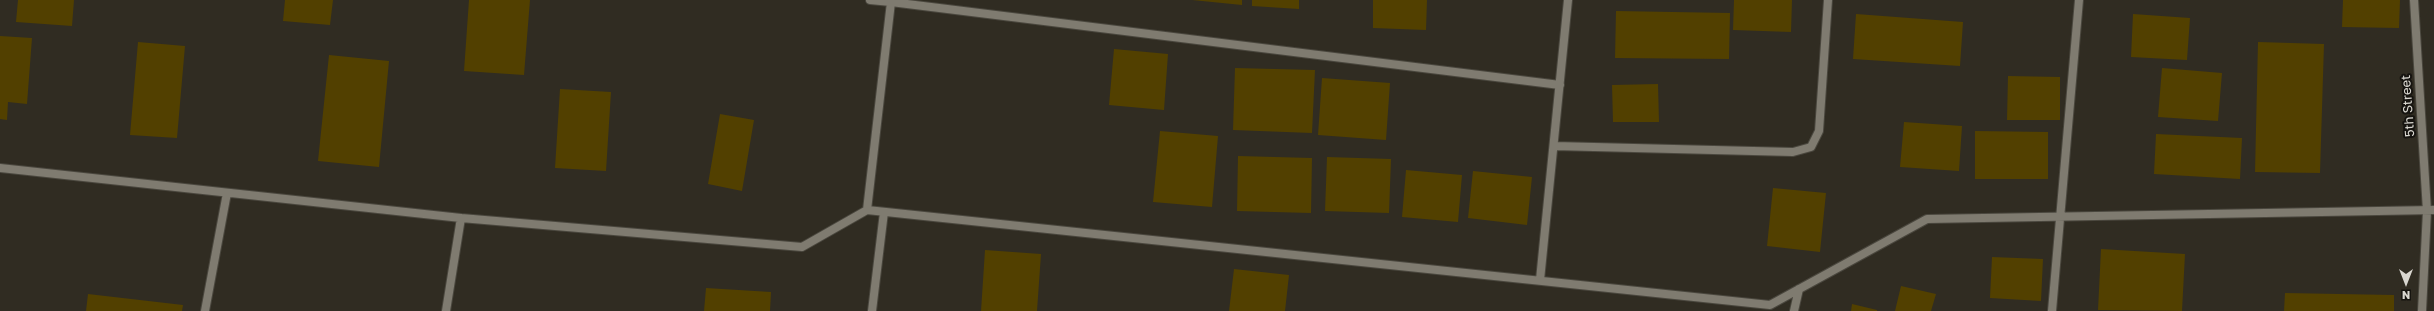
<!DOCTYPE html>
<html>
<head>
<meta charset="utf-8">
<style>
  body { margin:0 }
  #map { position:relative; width:2434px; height:311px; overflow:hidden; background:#302c22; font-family:"Golos Text",sans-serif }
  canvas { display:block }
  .north { position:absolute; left:2386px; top:263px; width:40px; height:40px; -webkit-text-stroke:3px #161410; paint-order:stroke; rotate:180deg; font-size:11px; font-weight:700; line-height:16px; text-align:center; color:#d9d7d0 }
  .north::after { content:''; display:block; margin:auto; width:14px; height:18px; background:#d9d7d0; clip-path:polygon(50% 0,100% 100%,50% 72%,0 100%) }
</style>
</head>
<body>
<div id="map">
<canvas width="2434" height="311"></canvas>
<div class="north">N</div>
</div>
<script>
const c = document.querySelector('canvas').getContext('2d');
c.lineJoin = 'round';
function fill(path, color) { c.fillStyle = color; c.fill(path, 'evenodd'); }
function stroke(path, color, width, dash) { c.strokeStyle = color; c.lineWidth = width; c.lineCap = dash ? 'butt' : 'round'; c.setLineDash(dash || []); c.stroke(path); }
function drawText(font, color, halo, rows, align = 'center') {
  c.font = font + ' "Golos Text",sans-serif'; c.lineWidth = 4; c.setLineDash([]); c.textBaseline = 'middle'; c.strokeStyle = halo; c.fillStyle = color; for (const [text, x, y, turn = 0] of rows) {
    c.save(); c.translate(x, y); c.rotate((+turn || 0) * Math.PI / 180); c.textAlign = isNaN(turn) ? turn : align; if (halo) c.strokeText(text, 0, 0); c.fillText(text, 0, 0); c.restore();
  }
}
fill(new Path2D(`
  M18,0H74L72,26L16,22Z
  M285,0H333L330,25L283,21Z
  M469,0H530L524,75L464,71Z
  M1192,0H1242V5Z
  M1252,0H1299V9L1252,6Z
  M1373,0H1427L1426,30L1373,28Z
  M1734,0H1792L1791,32L1733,30Z
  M2343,0H2400L2399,28L2342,27Z
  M1616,11L1730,13L1729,59L1615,58Z
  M1856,14L1963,22L1960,66L1853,59Z
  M2133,14L2190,18L2187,60L2131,57Z
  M0,36L32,38L27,104L8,102L7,120L0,119Z
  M138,42L185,46L177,138L130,135Z
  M2258,42L2324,44L2320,173L2255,172Z
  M1114,49L1168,54L1164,110L1109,105Z
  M329,55L389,61L379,167L318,161Z
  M1235,68L1315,70L1312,133L1233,130Z
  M2162,68L2222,73L2218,121L2158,117Z
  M2008,76L2060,77V120H2007Z
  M1322,78L1390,83L1386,140L1318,135Z
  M1658,84L1659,122H1613L1612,85Z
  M560,89L611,92L606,171L555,168Z
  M720,114L754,120L742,191L708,184Z
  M1904,122L1962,126L1959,171L1900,167Z
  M1160,131L1218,136L1212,207L1153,202Z
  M1975,131L2048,132V179H1975Z
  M2156,134L2242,138L2240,179L2154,174Z
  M1238,156L1312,158L1311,213L1237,211Z
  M1327,157L1391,159L1389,213L1325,211Z
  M1406,170L1462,175L1458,222L1402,217Z
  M1473,171L1532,177L1527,225L1468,218Z
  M1773,188L1826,193L1820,252L1767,246Z
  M2101,249L2185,254L2182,311L2098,310Z
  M985,250L1041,254L1037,311H981Z
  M1992,257L2043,259L2041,301L1990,298Z
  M1234,269L1289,275L1285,311H1229Z
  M1901,286L1936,294L1931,311H1895Z
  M706,288L771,292L770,311H704Z
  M2285,293L2394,295V311H2284Z
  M88,294L183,305L182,311H86Z
  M1852,304L1877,310V311H1851Z`), '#524000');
const street = new Path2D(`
  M870,0L891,2L867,210L1770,305L1927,219L2434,210
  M891,0V2L1560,85
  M2414,0L2427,211L2422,311
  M1554,146L1793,152L1811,147L1819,131L1828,0
  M0,168L461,218L802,247L867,210
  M1540,280L1568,0
  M205,311L227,193
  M446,311L461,218
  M872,311L884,212
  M1794,311L1799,289
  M2052,311L2079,0`);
stroke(street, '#4a473e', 10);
stroke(street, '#7f7b70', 8);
drawText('13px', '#d9d7d0', '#161410', [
  ["5th Street",2408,106,-94]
]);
</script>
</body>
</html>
